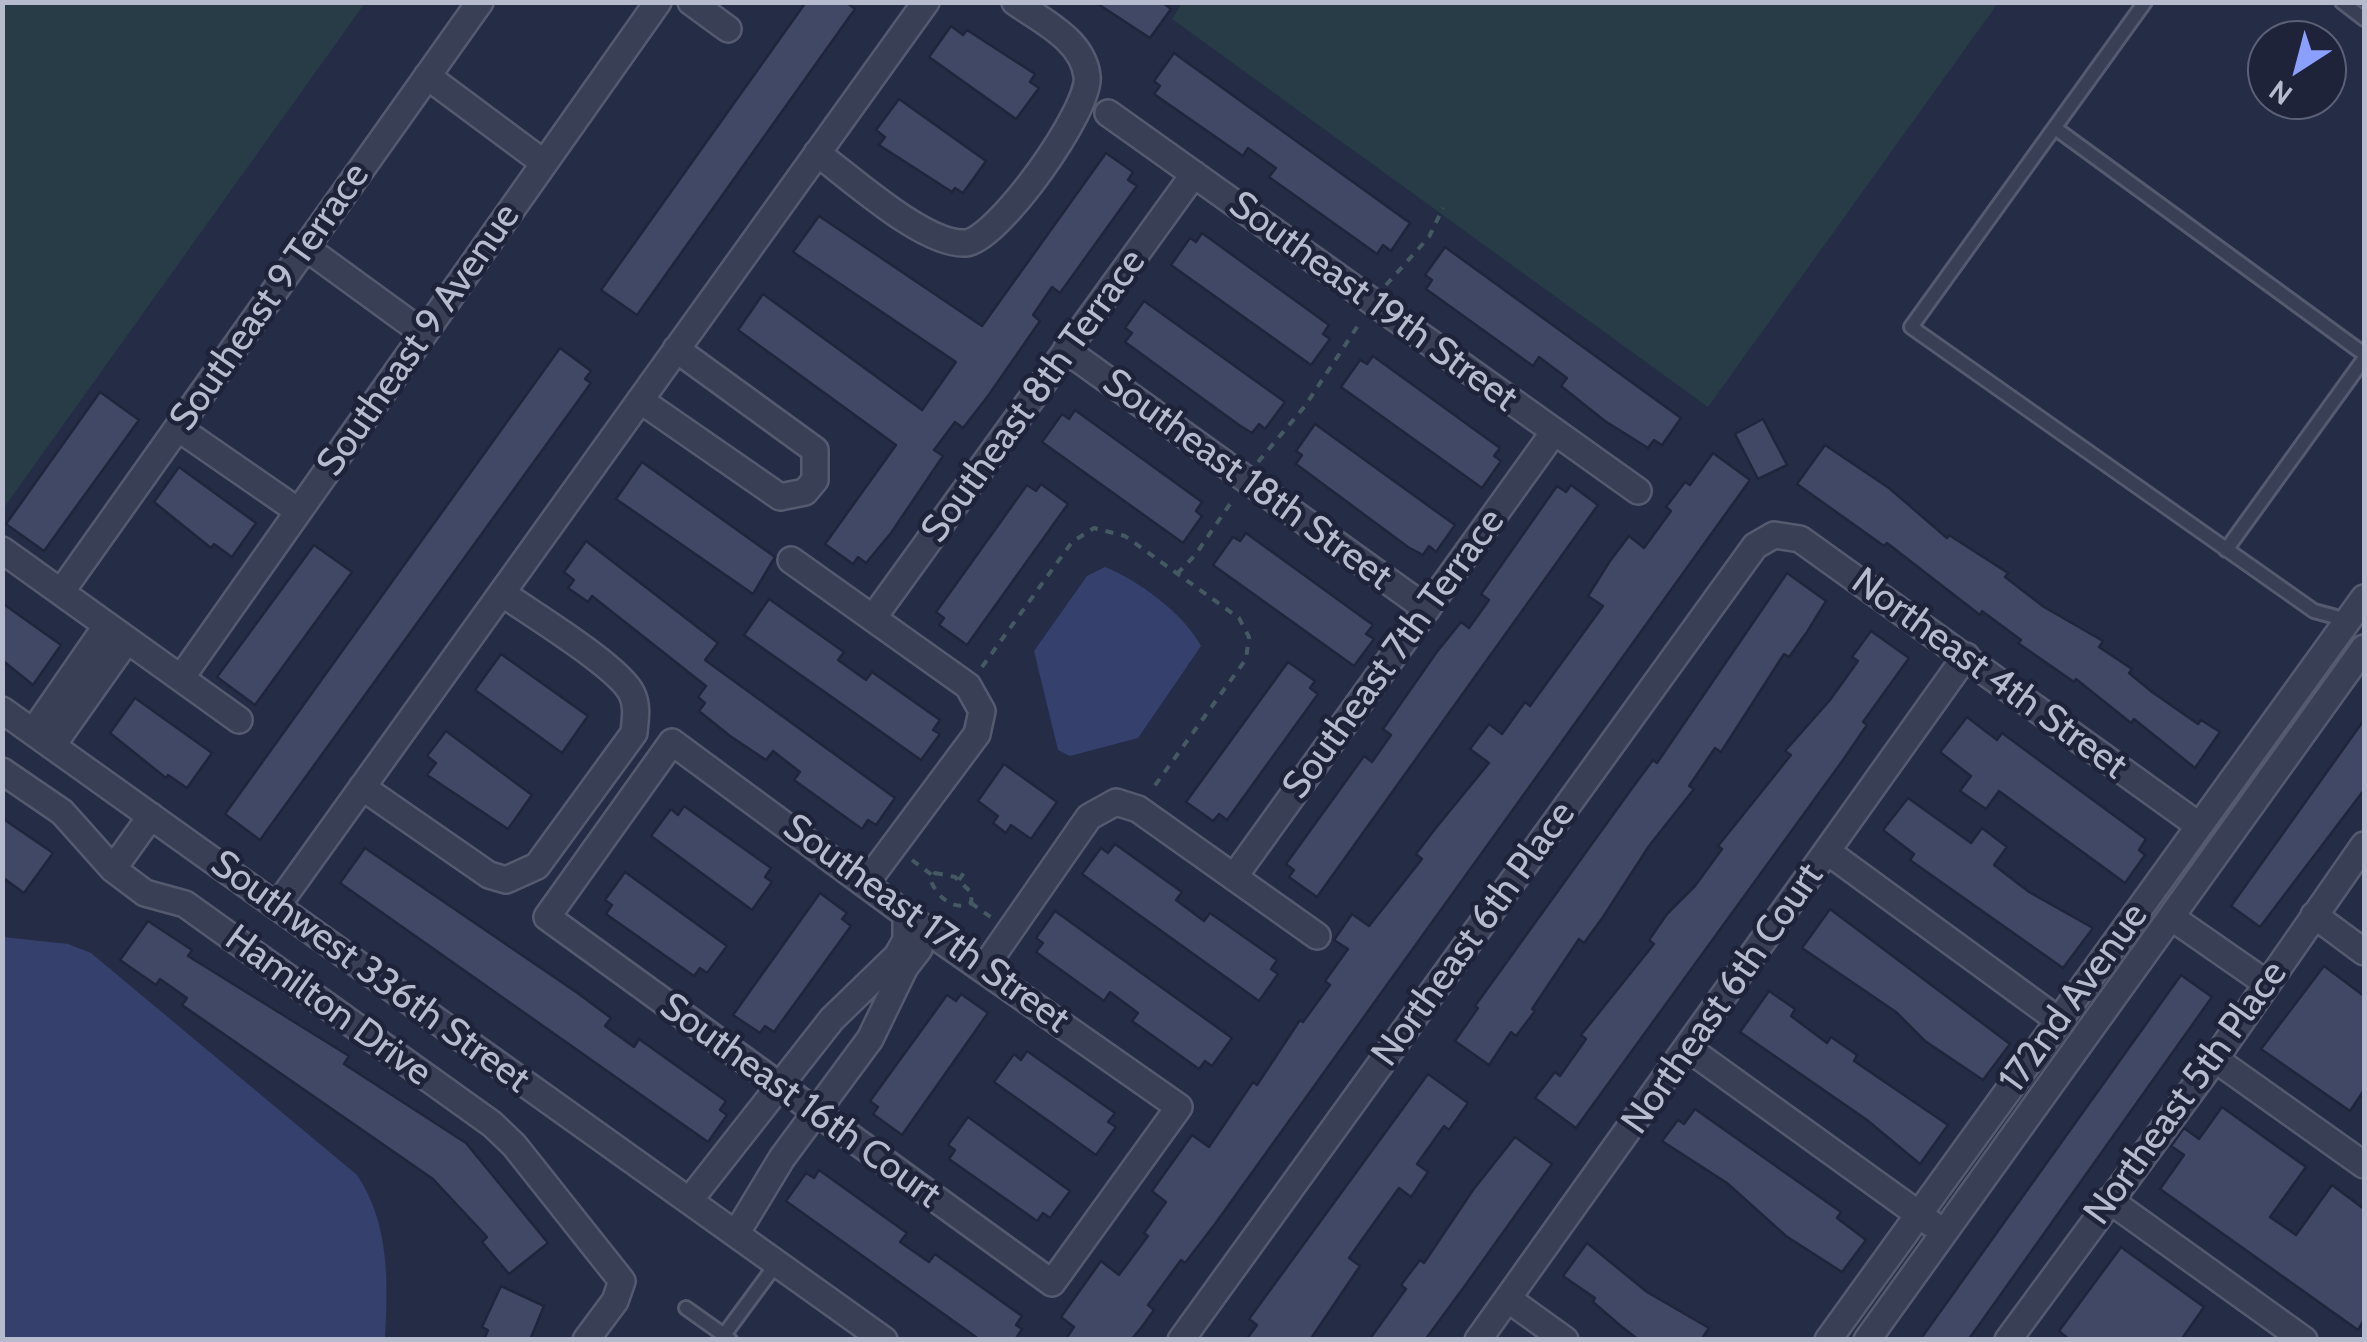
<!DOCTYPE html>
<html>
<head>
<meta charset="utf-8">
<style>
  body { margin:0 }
  #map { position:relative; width:2367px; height:1342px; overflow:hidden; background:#242c46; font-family:Cabin,sans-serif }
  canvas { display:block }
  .frame { position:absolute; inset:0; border:5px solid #b7bbce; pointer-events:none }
  .north { position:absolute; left:2247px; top:20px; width:100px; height:100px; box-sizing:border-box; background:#1e233a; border:2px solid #5b6075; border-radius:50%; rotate:216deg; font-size:28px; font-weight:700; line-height:40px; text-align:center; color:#b7bbce }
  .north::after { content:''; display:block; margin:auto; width:35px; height:45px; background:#8b9fff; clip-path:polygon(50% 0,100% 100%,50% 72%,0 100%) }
</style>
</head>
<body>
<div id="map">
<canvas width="2367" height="1342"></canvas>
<div class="frame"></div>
<div class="north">N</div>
</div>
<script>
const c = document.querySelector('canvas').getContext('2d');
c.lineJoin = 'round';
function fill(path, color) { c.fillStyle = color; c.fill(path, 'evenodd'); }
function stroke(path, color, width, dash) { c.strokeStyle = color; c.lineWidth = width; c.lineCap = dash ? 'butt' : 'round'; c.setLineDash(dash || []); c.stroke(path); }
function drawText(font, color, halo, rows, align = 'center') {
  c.font = font + ' Cabin,sans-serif'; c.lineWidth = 9; c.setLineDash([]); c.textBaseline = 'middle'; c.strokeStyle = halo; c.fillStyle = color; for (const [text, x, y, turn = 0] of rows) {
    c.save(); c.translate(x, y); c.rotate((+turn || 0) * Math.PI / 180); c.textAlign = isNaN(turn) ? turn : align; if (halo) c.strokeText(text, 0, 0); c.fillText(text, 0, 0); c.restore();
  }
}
fill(new Path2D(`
  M3,2L365,3L3,509L2,3Z
  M1182,3V2L1998,3L1708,407L1172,19Z`), '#273c46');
fill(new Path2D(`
  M1105,567C1138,580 1184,614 1201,646L1138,738L1070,756L1058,750L1034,651L1087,576Z
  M3,937L68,944L91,953L357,1175C390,1224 388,1283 385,1339H3Z`), '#35406c');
const building = new Path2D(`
  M806,2H846L855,9L637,315L601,290Z
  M1095,2H1162L1171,9L1150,38Z
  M951,26L963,35L967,30L1035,74L1030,82L1039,88L1016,119L929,57Z
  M1174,53L1410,223L1391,251L1383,245L1377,254L1269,177L1276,168L1248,148L1243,156L1154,94L1160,86L1154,81Z
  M899,99L986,161L963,193L955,188L952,192L879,145L885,137L876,130Z
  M1106,153L1133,172L1128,180L1137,186L1060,293L1052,287L1033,315L1040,321L988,396L963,428L955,422L934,450L943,456L891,533L866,563L858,557L853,564L825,544L896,445L738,330L763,294L922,410L956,362L793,252L819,216L982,326Z
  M1202,233L1329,325L1323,334L1330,339L1311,365L1171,265L1190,238L1196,242Z
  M1445,247L1681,418L1662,445L1654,440L1648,448L1605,421L1561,386L1567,378L1539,357L1533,366L1426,289L1432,280L1425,275Z
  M1144,301L1285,402L1265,429L1259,424L1252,433L1239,425L1125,342L1132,333L1125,328Z
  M560,348L591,371L585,379L591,383L260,840L225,814Z
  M1373,356L1500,448L1494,456L1501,461L1482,488L1341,387L1360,360L1367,364Z
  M100,392L139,420L44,551L6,524Z
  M1075,410L1202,502L1196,511L1202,516L1183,543L1042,442L1062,414L1069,419Z
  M1763,419L1787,465L1758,479L1735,434Z
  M1315,424L1455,525L1436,552L1429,546L1423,555L1408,547L1296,464L1302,455L1296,451Z
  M1825,445L1889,488L1947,538L1949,535L2008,573L2005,577L2044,607L2103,641L2099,647L2132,669L2129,673L2152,692L2198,724L2201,720L2220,732L2195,768L2134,719L2131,723L2076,679L2074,682L2018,643L2021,640L1982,611L1980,615L1887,543L1884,546L1797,484Z
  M1713,453L1750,480L1215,1224L1185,1263L1181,1260L1148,1305L1154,1310L1141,1328L1131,1340H1065L1074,1327L1061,1317L1101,1261L1119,1275L1148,1236L1144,1233L1166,1202L1152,1191L1192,1135L1209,1147L1253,1082L1257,1085L1300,1020L1303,1022L1330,985L1325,981L1348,949L1334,940L1352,914L1369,926L1422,859L1416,854L1435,829L1489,763L1470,749L1489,724L1502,734L1525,702L1530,706L1603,606L1588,596L1610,561L1629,536L1644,548L1671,511L1666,507L1685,482L1690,485Z
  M642,462L775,557L753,594L616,499Z
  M179,467L256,523L232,557L214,544L211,548L154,502Z
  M1041,484L1068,504L967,645L939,625L944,618L936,612L1027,485L1036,491Z
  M1571,485L1598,505L1317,897L1289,877L1294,870L1286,864L1364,756L1372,762L1391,735L1383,729L1436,653L1461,622L1469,628L1489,600L1481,594L1557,486L1566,492Z
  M1246,533L1373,625L1366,634L1374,639L1354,666L1213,565L1233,537L1240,541Z
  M586,541L718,643L705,660L895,798L876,825L868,820L862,829L794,780L800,772L773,751L766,760L730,736L699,711L705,703L698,697L706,686L592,596L588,602L568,588L574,580L564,572Z
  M314,545L352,572L255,705L217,677Z
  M1787,573L1826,601L1807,632L1789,657L1784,654L1721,752L1715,748L1689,786L1694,789L1649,846L1603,917L1584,943L1579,939L1532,1009L1535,1011L1516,1036L1511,1032L1489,1065L1455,1041L1478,1008L1475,1006L1630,791L1653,760L1657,763Z
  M769,599L844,652L838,660L866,680L872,672L940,720L933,730L940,734L921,760L744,635Z
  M2,603L61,645L33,685L2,660Z
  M1871,631L1909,658L1863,722L1867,725L1843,760L1576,1128L1535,1098L1555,1072L1560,1076L1586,1039L1581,1035L1654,944L1649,940L1667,914L1695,886L1722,849L1718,846L1791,755L1785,751L1830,700L1858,661L1852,657Z
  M501,654L588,716L562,753L475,690Z
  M1288,662L1315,681L1310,688L1318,694L1227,820L1219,814L1213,821L1186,802Z
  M135,698L212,753L187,788L168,775L166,778L110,733Z
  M1967,717L1997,740L2002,733L2146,839L2139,850L2145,855L2125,883L1999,791L1986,809L1960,791L1971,776L1940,752Z
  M2364,720V790L2260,927L2231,906Z
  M446,731L532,795L508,829L427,775L436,763L427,756Z
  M1004,764L1057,802L1031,839L1011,825L1006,833L993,823L998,816L978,801Z
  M1908,798L1971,843L1982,828L2007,847L1994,865L2029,892L2093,928L2063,968L1910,860L1914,854L1883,830Z
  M684,806L771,868L765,877L772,882L752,910L651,836L671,809L678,815Z
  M2,818L53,853L24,893L2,877Z
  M1115,844L1182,892L1176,900L1204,921L1210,913L1277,960L1271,969L1278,974L1259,1001L1082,874L1101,848L1108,853Z
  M365,848L579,994L611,1018L605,1026L634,1047L639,1039L726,1101L720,1110L727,1115L708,1142L340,883Z
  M625,872L727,946L707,973L700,968L694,976L606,914L612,905L605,900Z
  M820,893L847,913L842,919L851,926L774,1032L765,1026L760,1033L733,1015Z
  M1830,909L2010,1044L1983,1080L1925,1041L1896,1012L1802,948Z
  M1055,911L1232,1038L1212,1066L1205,1061L1199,1069L1132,1021L1138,1013L1110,992L1104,1001L1036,952L1043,943L1036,938Z
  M148,921L192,950L188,956L349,1056L344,1064L466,1143L548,1243L509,1274L482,1242L487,1237L433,1179L182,1005L187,998L160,979L156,985L120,960Z
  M2324,966L2364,996V1090L2350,1111L2261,1049Z
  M2181,975L2212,997L1979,1325L1968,1340H1920Z
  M1769,991L1795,1009L1791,1016L1827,1043L1831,1037L1857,1055L1854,1061L1948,1125L1920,1164L1867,1120L1740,1032Z
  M961,994L988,1013L902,1135L873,1114L878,1107L870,1101L947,995L956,1001Z
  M1027,1051L1115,1113L1108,1122L1116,1127L1096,1155L994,1082L1014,1054L1021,1060Z
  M1428,1074L1468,1103L1449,1130L1444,1126L1417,1164L1428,1172L1411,1197L1399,1188L1376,1220L1349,1258L1360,1266L1310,1340H1246L1257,1325L1249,1319Z
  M2222,1107L2306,1167L2270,1217L2296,1235L2332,1185L2364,1209V1320L2358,1330L2160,1189L2184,1155L2171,1146L2184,1128L2199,1139Z
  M1695,1109L1841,1212L1837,1218L1866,1240L1842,1272L1786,1236L1727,1183L1662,1141L1678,1120L1684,1124Z
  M968,1117L1070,1191L1050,1218L1043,1213L1037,1221L949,1159L955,1150L948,1145Z
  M1515,1137L1552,1164L1464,1287L1425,1340H1369L1406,1289L1401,1285L1420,1260L1424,1263L1473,1190Z
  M819,1170L907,1233L900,1242L929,1262L935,1254L1022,1316L1016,1325L1022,1329L1015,1340H980L786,1201L806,1173L814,1178Z
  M1587,1243L1647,1292L1709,1328L1701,1340H1639L1622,1327L1593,1302L1595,1298L1563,1276Z
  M2121,1247L2204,1307L2181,1340H2070L2059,1331Z
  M501,1286L544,1306L530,1340H484L488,1330L482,1327Z`);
fill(building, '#414866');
stroke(building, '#20253c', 2.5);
const lane = new Path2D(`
  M2145,2L1911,327L2314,611L2347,620
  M2342,2L2364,19
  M2055,128L2364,354
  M2226,550L2364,359
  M686,1308L724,1335
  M730,1340L724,1335L777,1263`);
const street = new Path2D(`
  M691,2L728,29
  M427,76L544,163
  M1108,113L1638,491
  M817,153C851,178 925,246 966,243C998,240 1092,108 1087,76C1083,40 1042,21 1015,2
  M305,247L423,333
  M1066,350L1427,609
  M640,400L780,497L805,492L815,480V450L676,349
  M178,428L298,511
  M2,550L239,720
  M791,560L968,686L982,711L977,734L866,883
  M61,592L480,2
  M873,618L1194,174
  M181,678L658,2
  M2,710L884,1340
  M33,732L107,625
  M672,742L942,941L1179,1107L1052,1283L547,917Z
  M52,746L127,640
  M2,771L62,812L113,869L145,893L185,904L492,1124L514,1145L622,1281L615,1301L586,1340
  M362,787L489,875L506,880L537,866L634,733C635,720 638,707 632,694C620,667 530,613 502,593
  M1828,852L2058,1020
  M113,869L151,816
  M1234,877L1554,432
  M277,906L926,2
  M2314,915L2364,952
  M2171,917L2266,983
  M984,968L1089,817L1116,802L1138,809L1317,936
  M1689,1049L1932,1224
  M2215,1059L2364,1165
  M2109,1200L2304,1340
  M689,1201L832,1019L897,956L906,940V915
  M736,1234L782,1158L870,1039L905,967L919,949
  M1508,1299L1565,1340
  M1181,1340L1755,546L1774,535L1800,539L2198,825
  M1478,1340L1966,656
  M1828,1340L2364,598
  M1867,1340L2364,648
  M2008,1340L2215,1059L2364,845`);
stroke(lane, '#555a6f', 18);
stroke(street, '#555a6f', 30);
stroke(new Path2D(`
  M1386,285L1429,237L1443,208
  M1258,462L1305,406L1361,321
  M1177,574L1196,554L1234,498
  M982,667L1072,542L1094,528L1125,536L1239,618L1249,637L1246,659L1151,791
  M912,860L932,875
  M935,873L955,877L972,893L971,903C955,912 937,897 931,881Z
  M959,880L965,871
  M971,903L992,918`), '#455962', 4, [8, 8]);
stroke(lane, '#393f55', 12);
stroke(street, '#393f55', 25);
drawText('38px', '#b7bbce', '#1e233a', [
  ["Southeast 9 Terrace",270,297,-55],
  ["Southeast 19th Street",1373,302,36],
  ["Southeast 9 Avenue",419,340,-55],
  ["Southeast 8th Terrace",1034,396,-54],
  ["Southeast 18th Street",1247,480,36],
  ["Southeast 7th Terrace",1394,654,-54],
  ["Northeast 4th Street",1989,674,36],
  ["Southeast 17th Street",926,924,36],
  ["Northeast 6th Place",1474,934,-54],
  ["Southwest 336th Street",370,972,36],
  ["172nd Avenue",2074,998,-54],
  ["Northeast 6th Court",1723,999,-55],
  ["Hamilton Drive",328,1006,36],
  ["Northeast 5th Place",2186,1093,-54],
  ["Southeast 16th Court",800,1101,36]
]);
</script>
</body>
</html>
